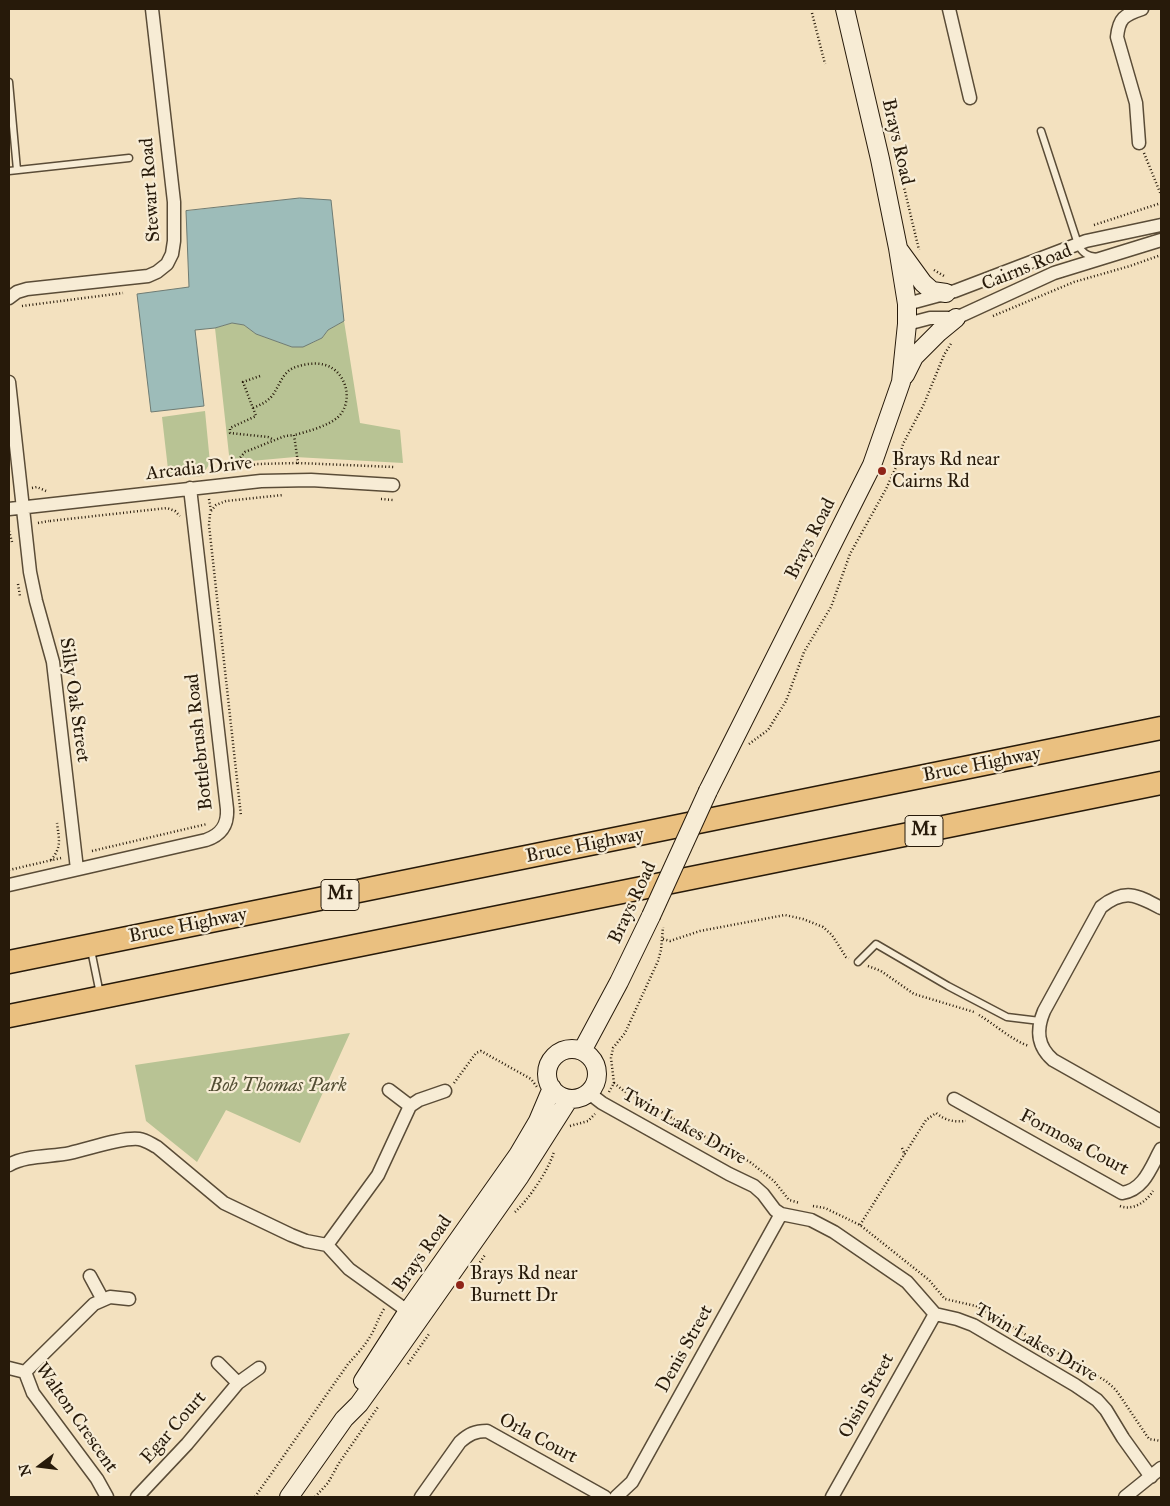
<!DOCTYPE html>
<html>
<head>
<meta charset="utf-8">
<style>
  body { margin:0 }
  #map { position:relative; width:1170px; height:1506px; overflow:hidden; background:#f3e1bf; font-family:"IM FELL Great Primer",serif }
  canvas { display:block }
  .frame { position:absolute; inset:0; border:10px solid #271a0a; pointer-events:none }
  .north { position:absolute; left:15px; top:1441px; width:50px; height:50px; -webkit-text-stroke:4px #f7ecd5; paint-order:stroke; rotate:255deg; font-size:14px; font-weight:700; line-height:20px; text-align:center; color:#271a0a }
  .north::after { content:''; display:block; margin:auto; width:18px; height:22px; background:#271a0a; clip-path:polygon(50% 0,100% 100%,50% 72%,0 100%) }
</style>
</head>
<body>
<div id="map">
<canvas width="1170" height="1506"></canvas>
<div class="frame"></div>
<div class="north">N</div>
</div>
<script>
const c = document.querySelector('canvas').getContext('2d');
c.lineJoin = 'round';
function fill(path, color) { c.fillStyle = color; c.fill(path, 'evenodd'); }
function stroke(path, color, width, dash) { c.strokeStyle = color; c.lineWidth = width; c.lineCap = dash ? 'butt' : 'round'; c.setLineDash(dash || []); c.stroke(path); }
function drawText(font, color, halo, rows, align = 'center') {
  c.font = font + ' "IM FELL Great Primer",serif'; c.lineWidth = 4.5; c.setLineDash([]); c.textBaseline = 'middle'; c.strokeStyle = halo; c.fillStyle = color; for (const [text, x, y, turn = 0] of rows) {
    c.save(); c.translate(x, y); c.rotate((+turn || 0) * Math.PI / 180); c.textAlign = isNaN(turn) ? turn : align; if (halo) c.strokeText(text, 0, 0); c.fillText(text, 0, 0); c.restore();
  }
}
fill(new Path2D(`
  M344,321L360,423L400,430L403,463L295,457L251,461L230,464L215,328L232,323L244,325L256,334L292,347L312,343L322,338L328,330Z
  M205,411L210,463L202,476L169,478L162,417Z
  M350,1033L300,1143L226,1110L197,1162L146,1121L135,1065Z`), '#b8c394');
const water = new Path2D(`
  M300,198L331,200L344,321L328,330L322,338L303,347H292L256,334L244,325L232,323L215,328L195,330L204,406L151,412L137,294L189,287L186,211Z`);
fill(water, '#9dbcb9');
stroke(water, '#6e7b73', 1);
const service = new Path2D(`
  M9,82L17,170
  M1041,131L1078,244C1082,253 1087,256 1097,257
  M9,171L129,158
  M91,950L100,994
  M858,962L876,944L948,986L1007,1017L1040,1021`);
const minor = new Path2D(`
  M949,9L970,98
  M1139,143L1136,103L1117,37C1119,18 1124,15 1142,9
  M9,298L17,292L27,289L148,276L157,272L167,264L172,254L174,241V202L152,9
  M907,304L955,291L1086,241L1161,225
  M907,324L930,318H956L1054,273L1161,240
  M9,382L30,572L36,601L53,662L77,869
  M9,509L261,481L311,480L393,485
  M9,885L206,840C221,835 228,825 227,809L190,488
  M1161,908C1137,895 1125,888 1101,907L1044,1011C1036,1030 1037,1046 1053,1060L1161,1121
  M389,1090L410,1106
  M589,1093L602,1103L729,1174L754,1186L763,1194L775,1210L781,1214L811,1220L834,1232L907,1282L935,1314L957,1319L973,1325L1075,1385L1097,1400L1106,1410L1123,1438L1151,1477
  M954,1099L1122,1193C1144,1190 1151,1167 1161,1149
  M9,1165C26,1155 51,1157 70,1153C89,1149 121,1137 139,1139C146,1140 151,1144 157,1147L224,1203L291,1235L306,1241L327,1245L349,1269L413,1315
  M327,1245L378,1175L410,1106L419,1100L445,1091
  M90,1276L103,1300
  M218,1363L238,1383
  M9,1368L25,1372L33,1393L97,1479L107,1497
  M25,1372L94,1304L110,1297L129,1299
  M137,1497L187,1444L238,1383L259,1368
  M421,1497L460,1442C469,1434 475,1431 487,1431L605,1497
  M616,1497L632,1482L781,1214
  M832,1497L935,1314
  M1125,1497L1161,1468`);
const secondary = new Path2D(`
  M899,250L923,283L932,291L946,293
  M905,375L914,357L939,332L956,318
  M708,791L872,465L901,382L907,324V304L898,248L880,159L845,9
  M547 1074a25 25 0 1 1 50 0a25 25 0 1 1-50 0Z
  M582,1051L619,982L651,916
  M363,1381L408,1311L518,1155L538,1121L552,1088
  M289,1497L344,1419L359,1404L382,1372L520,1176L569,1099`);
const motorway = new Path2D(`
  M9,962L1161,728
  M9,1016L1161,783`);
stroke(service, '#5a4c37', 9);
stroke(minor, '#5a4c37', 15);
stroke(secondary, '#271a0a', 20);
stroke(motorway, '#271a0a', 25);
stroke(new Path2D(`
  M812,13L825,64
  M1144,153L1161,195
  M897,158L919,250
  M1094,225L1161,203
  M934,270L944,276
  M22,306L123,293
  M993,316L1074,282L1130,266L1161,255
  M260,376L243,382L256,416L230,428V433L268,437L274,440
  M253,408C260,405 267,402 272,396C281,384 282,370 299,366C309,363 323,362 332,368C349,379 352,405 337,418C327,426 307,432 294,435
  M237,469L257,464L298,463
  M229,471L245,452L285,436L294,435L298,463L394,467
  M32,488L37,487L46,491
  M209,499L211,511
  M381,499L393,500
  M211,511L216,505L226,501L283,495
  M210,514L209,525L241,816
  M50,521L167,508L175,511L180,516
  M38,523L49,521
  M9,531L12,542
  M18,584L20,596
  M749,744L768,730L786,701L804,652L831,607L850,554L886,489L897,465L903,444L924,404L944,355L952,342
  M92,851L207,824
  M51,860C62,847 59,839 57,823
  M9,870L61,858
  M663,939L670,941L700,931L785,915L803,919L823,927L832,935L846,957L849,958
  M868,966L881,971L914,994L974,1012
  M979,1015C994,1024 1013,1041 1029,1046
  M454,1083L476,1053L481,1051L531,1079L537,1087
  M614,1083L624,1091L750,1162L774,1181L789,1200L800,1203
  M609,1092L614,1083L611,1058L613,1048L625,1033L658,961L661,950L663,927
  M570,1126L588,1121L595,1114
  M902,1148L905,1155
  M813,1206L825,1208L860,1225L929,1280L945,1299L976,1306L1106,1381L1116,1390L1149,1439L1161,1441
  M1120,1206C1133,1211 1146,1202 1153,1191
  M515,1212C529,1199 548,1171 554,1152
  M860,1225L926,1120L936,1113C946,1121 954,1122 966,1121
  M474,1271L485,1255
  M399,1289L403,1285L409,1283
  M408,1364L429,1334
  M255,1497L348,1364C356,1355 365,1346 371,1335C376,1327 378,1318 384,1309
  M315,1497L328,1483L339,1463L378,1407`), '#271a0a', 2.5, [1, 2.5]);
stroke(service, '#f7ecd5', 6);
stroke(minor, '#f7ecd5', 12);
stroke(secondary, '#f7ecd5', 18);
stroke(motorway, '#eac080', 22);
const secondaryBridge = new Path2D(`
  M651,916L708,791`);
stroke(secondaryBridge, '#271a0a', 20, []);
stroke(secondaryBridge, '#f7ecd5', 18);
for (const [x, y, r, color] of [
  [882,471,5,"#8f2418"],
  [460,1285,5,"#8f2418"]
]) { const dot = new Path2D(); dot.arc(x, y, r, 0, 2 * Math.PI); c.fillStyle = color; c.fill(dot); stroke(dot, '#f7ecd5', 2); }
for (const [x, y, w] of [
  [924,831,38],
  [340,895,38]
]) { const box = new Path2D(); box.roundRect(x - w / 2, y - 15.5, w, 31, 4); c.fillStyle = '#f7ecd5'; c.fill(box); stroke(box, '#271a0a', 1); }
drawText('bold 18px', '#271a0a', null, [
  ["M1",924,831],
  ["M1",340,895]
]);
drawText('19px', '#271a0a', '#f7ecd5', [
  ["Brays Road",897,142,77],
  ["Stewart Road",151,190,-94],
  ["Cairns Road",1027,268,-22],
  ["Arcadia Drive",199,469,-6],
  ["Brays Road",811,539,-63],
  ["Silky Oak Street",74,700,82],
  ["Bottlebrush Road",200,742,-96],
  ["Bruce Highway",982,765,-11],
  ["Bruce Highway",585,846,-11],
  ["Brays Road",633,903,-65],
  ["Bruce Highway",188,926,-11],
  ["Twin Lakes Drive",684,1127,29],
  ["Formosa Court",1074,1143,28],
  ["Brays Road",423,1254,-55],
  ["Twin Lakes Drive",1036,1343,30],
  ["Denis Street",685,1349,-61],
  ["Oisin Street",867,1396,-61],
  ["Walton Crescent",76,1418,55],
  ["Egar Court",174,1428,-49],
  ["Orla Court",538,1439,28]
]);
drawText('19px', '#271a0a', '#f7ecd5', [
  ["Brays Rd near",892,460],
  ["Cairns Rd",892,482],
  ["Brays Rd near",470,1274],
  ["Burnett Dr",470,1296]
], 'left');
drawText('italic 19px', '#524d33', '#f7ecd5', [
  ["Bob Thomas Park",278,1086]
]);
</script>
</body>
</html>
